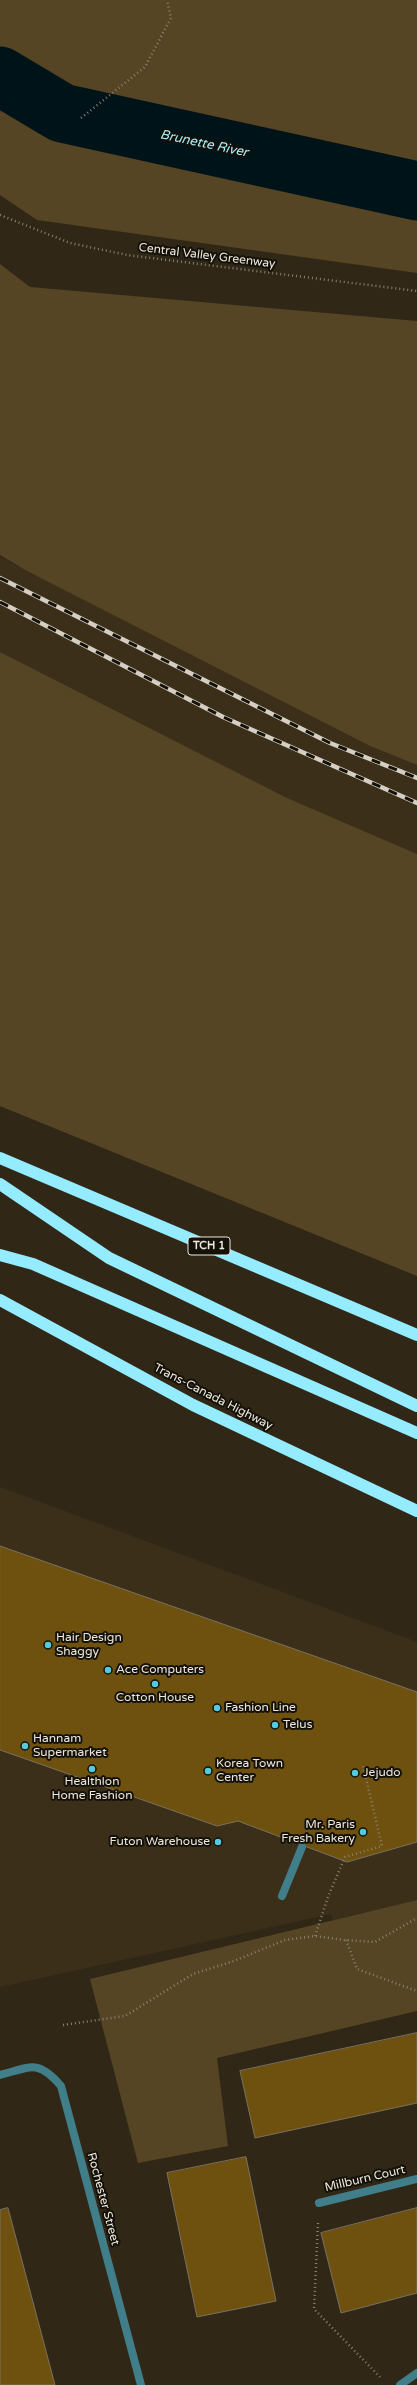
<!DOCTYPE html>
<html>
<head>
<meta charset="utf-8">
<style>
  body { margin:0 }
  canvas { display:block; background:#302717 }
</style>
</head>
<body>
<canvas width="417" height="2385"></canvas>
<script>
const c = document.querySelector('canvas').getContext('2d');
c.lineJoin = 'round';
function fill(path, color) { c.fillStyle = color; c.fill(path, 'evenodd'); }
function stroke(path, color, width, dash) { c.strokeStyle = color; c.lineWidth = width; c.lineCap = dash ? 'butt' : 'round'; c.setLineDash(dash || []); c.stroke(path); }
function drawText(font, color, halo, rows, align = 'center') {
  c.font = font + ' "Varela Round",sans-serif'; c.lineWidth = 4; c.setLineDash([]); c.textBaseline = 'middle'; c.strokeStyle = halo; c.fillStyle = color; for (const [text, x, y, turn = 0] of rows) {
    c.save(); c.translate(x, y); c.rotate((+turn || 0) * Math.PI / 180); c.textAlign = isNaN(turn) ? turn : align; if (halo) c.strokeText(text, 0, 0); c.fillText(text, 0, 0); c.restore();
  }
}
fill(new Path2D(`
  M0,557L370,746L417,765V854L287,798L0,652Z
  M0,1487L417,1642V1900L333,1920L331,1914L0,1987Z`), '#3c2f19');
fill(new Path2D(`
  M0,0H417V273L37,220L0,195Z
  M0,264L30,287L417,321V765L370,746L27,571L0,555Z
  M0,652L287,798L417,854V1276L0,1106Z
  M417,1900V2011L217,2058L228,2146L138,2163L90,1979Z`), '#564524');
stroke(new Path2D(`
  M0,76L62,113L417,191`), '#001318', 59);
const building = new Path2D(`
  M0,1546L417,1692V1842L347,1862L238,1821L217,1826L0,1750Z
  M417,2033V2103L255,2138L240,2071Z
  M246,2157L276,2301L197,2317L167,2173Z
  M8,2208L55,2385H0V2210Z
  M417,2208V2293L341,2313L321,2233Z`);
fill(building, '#6e510f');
stroke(building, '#7b715e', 1);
stroke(new Path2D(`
  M81,118L145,67L171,18L167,0
  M0,215L70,243L127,255L417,291
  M315,1936L328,1897L345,1857L382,1846L363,1766
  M346,1940L357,1969L417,1991
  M63,2025L125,2016L193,1974L234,1961L285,1940L315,1936L344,1940L375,1942L417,1918
  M318,2223L314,2309L380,2377`), '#878072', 2.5, [1, 3]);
stroke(new Path2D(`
  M282,1896L302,1847
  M319,2203L417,2179
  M400,2385L417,2373`), '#407e8a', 8);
stroke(new Path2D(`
  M0,2075C31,2067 38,2059 61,2086L141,2385`), '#407e8a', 8);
stroke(new Path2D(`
  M0,1158L417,1335
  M0,1184L109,1258L417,1406
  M0,1255L33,1264L417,1433
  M0,1300L193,1405L417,1511`), '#94ecfe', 12);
const rail = new Path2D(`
  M0,578L330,743L417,778
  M0,602L223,717L417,803`);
stroke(rail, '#d4cec3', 4.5);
stroke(rail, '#141109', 3, [9]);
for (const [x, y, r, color] of [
  [48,1645,4,"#55cadf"],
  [108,1670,4,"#55cadf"],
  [155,1684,4,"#55cadf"],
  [217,1708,4,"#55cadf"],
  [275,1725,4,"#55cadf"],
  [25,1746,4,"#55cadf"],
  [92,1769,4,"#55cadf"],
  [208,1771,4,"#55cadf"],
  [355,1773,4,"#55cadf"],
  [363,1832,4,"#55cadf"],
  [218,1842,4,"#55cadf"]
]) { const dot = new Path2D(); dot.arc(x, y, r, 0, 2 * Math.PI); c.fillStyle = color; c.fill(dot); stroke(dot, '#141109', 1.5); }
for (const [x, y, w] of [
  [209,1246,42]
]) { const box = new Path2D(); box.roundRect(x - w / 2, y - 9, w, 18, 3); c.fillStyle = '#141109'; c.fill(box); stroke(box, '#ede7dd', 1); }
drawText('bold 11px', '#ede7dd', null, [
  ["TCH 1",209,1246]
]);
drawText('12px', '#ede7dd', '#141109', [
  ["Central Valley Greenway",207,256,7],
  ["Trans-Canada Highway",213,1397,27],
  ["Millburn Court",365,2179,-13],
  ["Rochester Street",103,2199,75]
]);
drawText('12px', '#ede7dd', '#141109', [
  ["Hair Design",56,1638],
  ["Shaggy",56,1652],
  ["Ace Computers",116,1670],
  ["Cotton House",155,1698,"center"],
  ["Fashion Line",225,1708],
  ["Telus",283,1725],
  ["Hannam",33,1739],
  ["Supermarket",33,1753],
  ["Korea Town",216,1764],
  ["Center",216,1778],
  ["Jejudo",363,1773],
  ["Healthlon",92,1782,"center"],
  ["Home Fashion",92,1796,"center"],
  ["Mr. Paris",355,1825,"right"],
  ["Fresh Bakery",355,1839,"right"],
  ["Futon Warehouse",210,1842,"right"]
], 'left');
drawText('italic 13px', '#acf0fe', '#141109', [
  ["Brunette River",204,144,12]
]);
</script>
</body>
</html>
